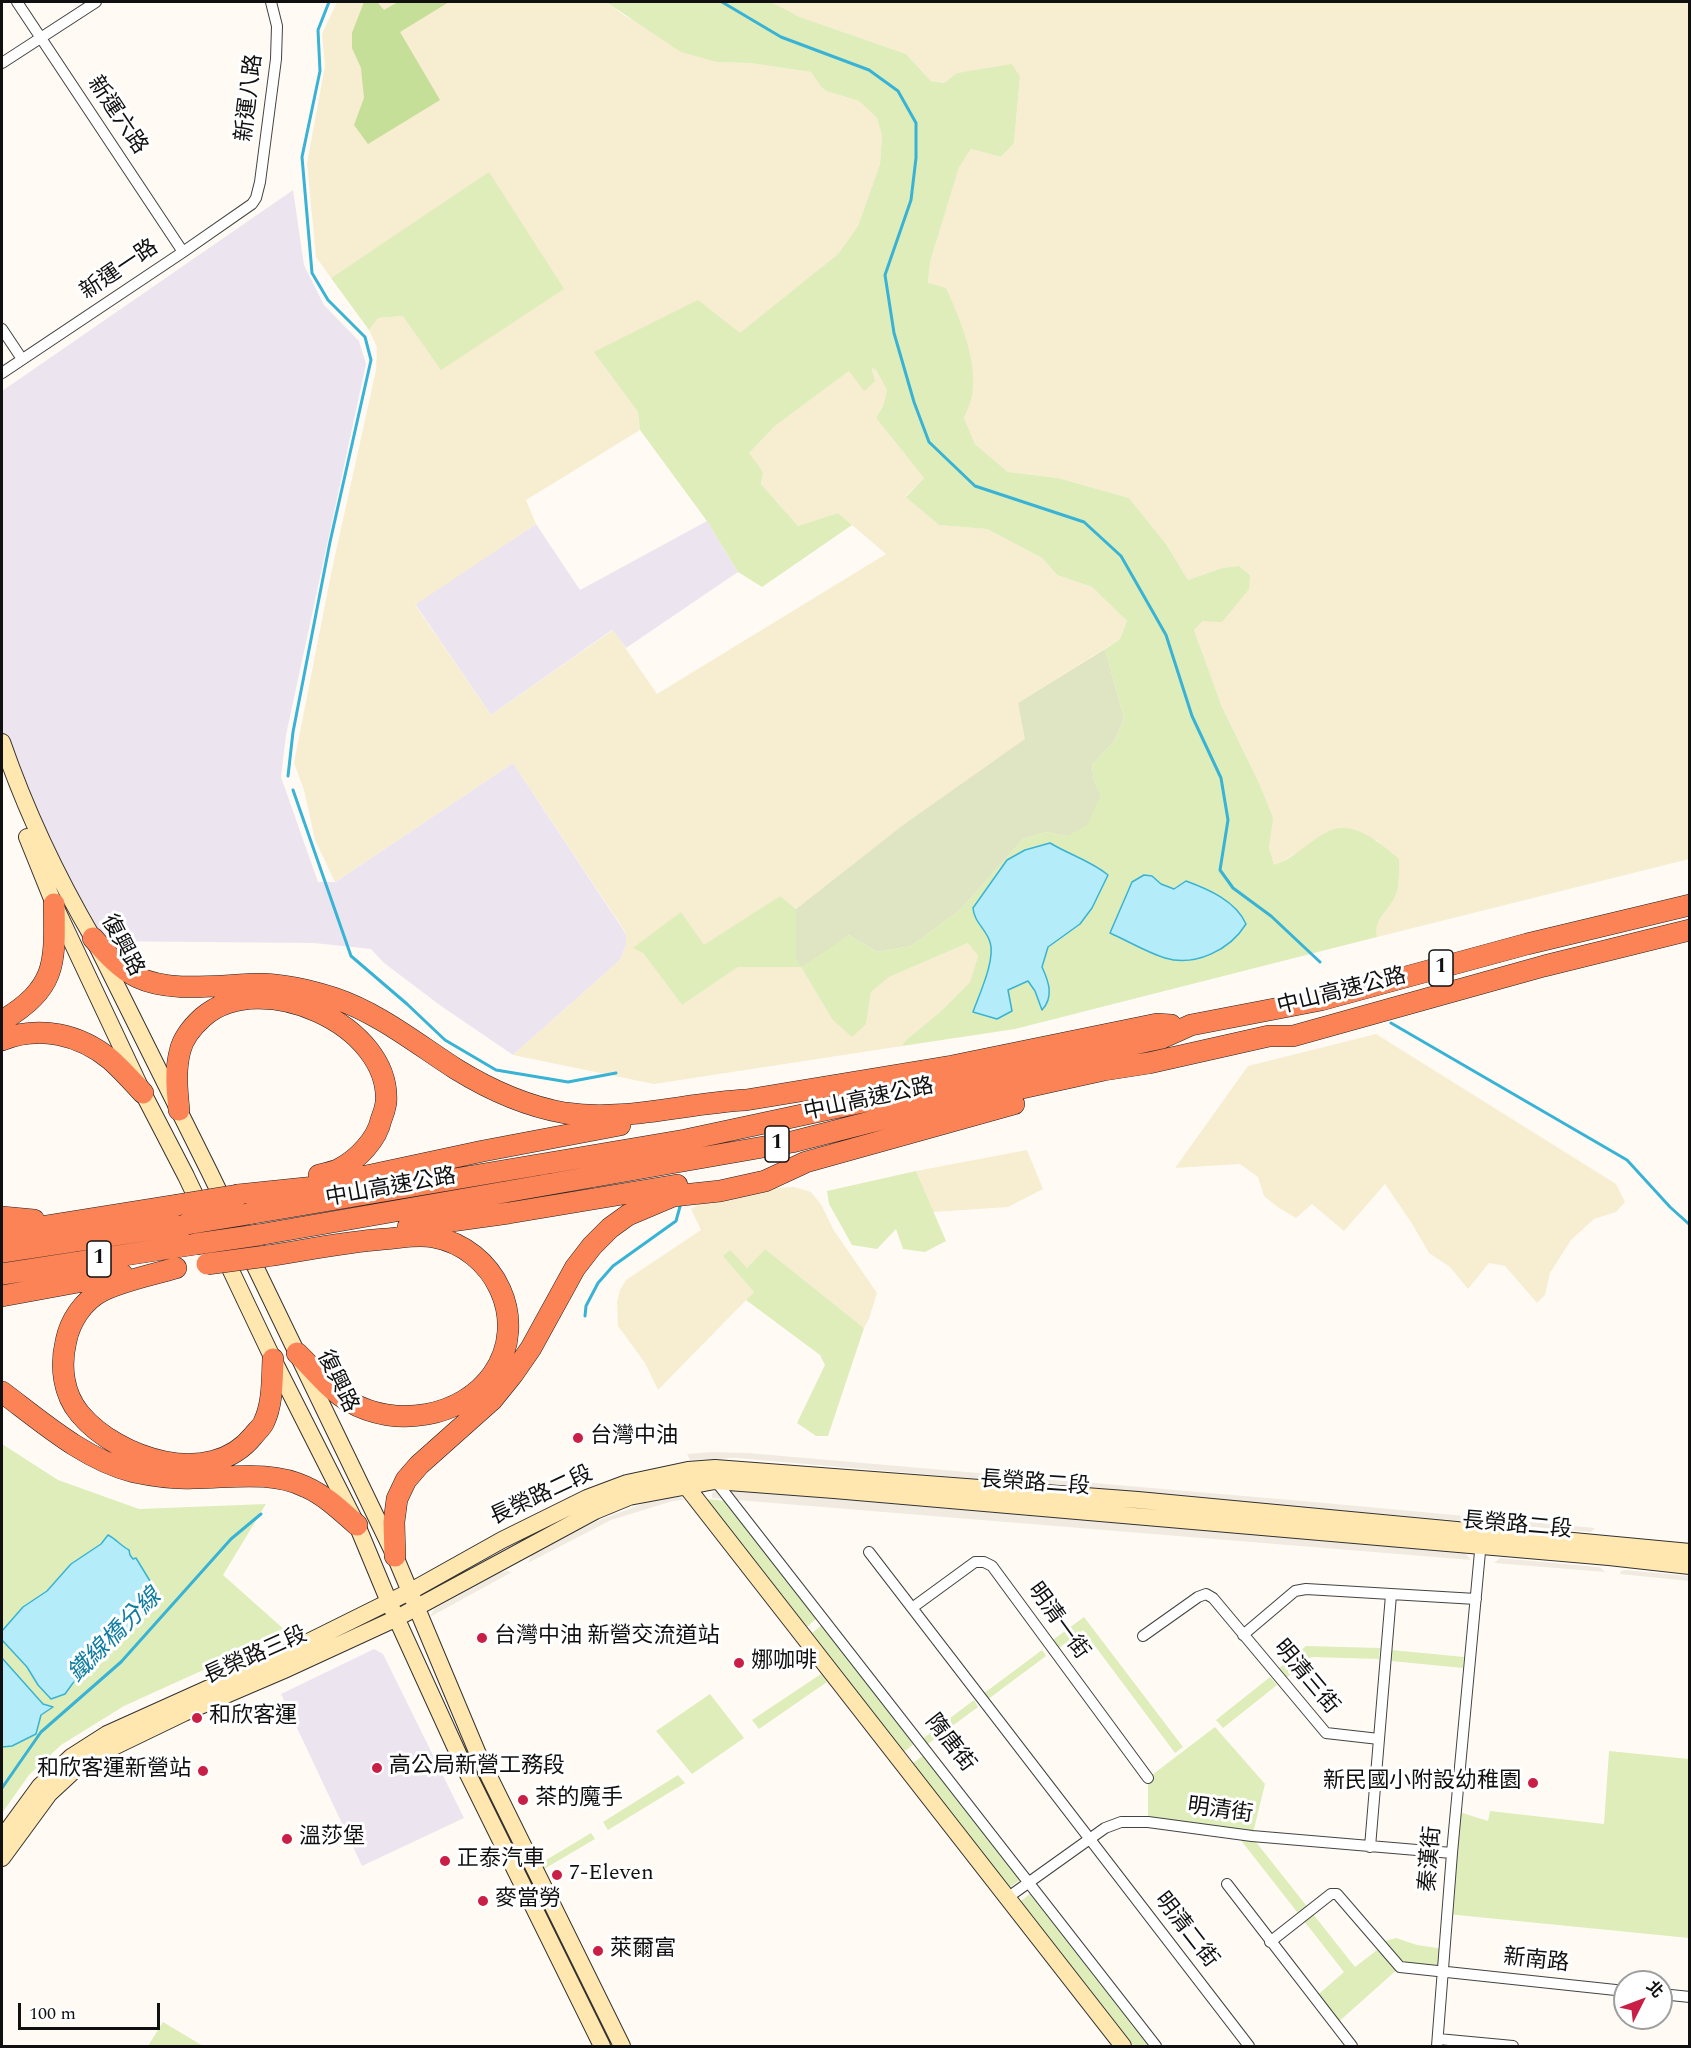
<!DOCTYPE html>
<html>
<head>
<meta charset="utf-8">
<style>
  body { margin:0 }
  #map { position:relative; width:1691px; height:2048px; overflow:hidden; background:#fffbf4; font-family:Spectral,"Noto Sans TC",serif }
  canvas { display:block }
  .frame { position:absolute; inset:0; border:3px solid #101010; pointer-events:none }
  .north { position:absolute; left:1613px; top:1970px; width:60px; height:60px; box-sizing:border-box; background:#fff; border:2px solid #9f9f9f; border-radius:50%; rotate:48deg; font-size:16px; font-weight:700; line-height:24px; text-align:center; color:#101010 }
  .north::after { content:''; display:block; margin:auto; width:21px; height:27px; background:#c91f47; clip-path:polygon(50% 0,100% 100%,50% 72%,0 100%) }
  .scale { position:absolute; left:18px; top:2003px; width:142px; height:27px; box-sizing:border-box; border:3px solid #101010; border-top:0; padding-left:8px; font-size:18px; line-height:21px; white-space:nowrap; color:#101010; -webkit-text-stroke:4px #fff; paint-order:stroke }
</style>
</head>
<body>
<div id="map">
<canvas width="1691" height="2048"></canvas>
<div class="frame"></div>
<div class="north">北</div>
<div class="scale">100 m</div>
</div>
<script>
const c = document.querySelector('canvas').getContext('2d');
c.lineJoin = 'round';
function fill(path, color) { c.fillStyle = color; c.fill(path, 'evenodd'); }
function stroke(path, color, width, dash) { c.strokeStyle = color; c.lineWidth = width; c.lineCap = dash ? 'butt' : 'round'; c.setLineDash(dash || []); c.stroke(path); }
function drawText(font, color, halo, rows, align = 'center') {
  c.font = font + ' Spectral,"Noto Sans TC",serif'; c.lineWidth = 6; c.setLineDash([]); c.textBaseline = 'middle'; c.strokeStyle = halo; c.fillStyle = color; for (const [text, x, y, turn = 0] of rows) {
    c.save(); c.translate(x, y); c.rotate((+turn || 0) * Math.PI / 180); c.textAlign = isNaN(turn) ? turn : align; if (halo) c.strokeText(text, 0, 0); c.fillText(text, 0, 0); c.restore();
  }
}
fill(new Path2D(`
  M293,190L304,265L324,305L359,341L366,364L286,735L281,777L318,882H335L513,763L626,934V945L620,960L513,1055L441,1006L384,963L371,949L314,943L83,941L34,840L2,759V391Z
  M707,521L738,572L626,648L612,630L491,715L415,604L536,524L580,590Z
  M374,1649L383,1654L464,1818L362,1866L281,1694Z`), '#ece5ef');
fill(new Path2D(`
  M337,2H606L625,16L717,62L750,63L811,72L821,87L826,91L859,101L877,118L882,136L880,164L858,226L838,254L740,334L595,352L638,412L640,430L526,500L536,524L415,605L491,715L613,630L657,694L886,554L838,513L798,526L761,484L763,472L748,454L775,426L849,371L870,366L876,370L887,390L883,406L876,418L924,478L906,496L939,525L987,529L1042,558L1057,575L1092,587L1127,621L1120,639L1018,703L1026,739L903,825L796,909L780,896L704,946L681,912L643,953L682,1005L738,967H801L832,1019L866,1024L871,992L889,977L968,943L978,956L970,982L940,1012L905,1041L902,1046L654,1084L513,1055L620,960L626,945V933L513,763L335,882L315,840L304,790L294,763L331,574L376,370L377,347L369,330L378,318L403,316L489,173L331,278L316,257L307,163L325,66L322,34Z
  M771,2H1689V859L1377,937L1375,933L1377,924L1395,896L1399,881V860L1376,840L1327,832L1300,851L1274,866L1269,847L1272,818L1259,783L1222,707L1194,630L1250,575L1239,566L1222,568L1188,580L1166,544L1129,498L1058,478L1008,472L975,444L964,418L972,395L928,284L930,262L959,166L971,149L1001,157L1014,143L1020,77L983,70L957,73L944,83L931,81L906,54L800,17Z
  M1376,1034L1616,1184L1625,1202L1616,1212L1594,1219L1571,1240L1550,1273L1545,1295L1537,1303L1505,1266L1489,1263L1468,1289L1450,1267L1429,1253L1411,1222L1385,1184L1344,1231L1312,1204L1296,1218L1279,1208L1264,1196L1258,1177L1240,1164L1175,1168L1248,1066Z
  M1027,1150L1043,1189L1008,1207L933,1212L916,1171Z
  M794,1187L811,1192L822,1206L833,1229L877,1293L869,1319L864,1328L765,1249L747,1268L724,1256L754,1292L658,1390L645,1363L618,1326L617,1302L620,1290L626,1280L701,1230L691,1209L717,1195L752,1189Z`), '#f7edd1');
fill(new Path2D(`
  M606,2H771L800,17L906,54L931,81L944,83L957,73L1012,64L1020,77L1014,143L1001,157L971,149L959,167L930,262L928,283L946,288C960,320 978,360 972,396C970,403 967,411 964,418L975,444L1008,472L1058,478L1129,498L1166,544L1188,580L1222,568L1239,566L1250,575L1249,589L1222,622L1203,621L1194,630L1222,707L1259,783L1273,818L1269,847L1274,865C1293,859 1307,843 1325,833C1352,817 1380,843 1399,859C1399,871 1400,883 1396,894C1391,908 1372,921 1377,937L1015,1029L902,1046L905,1041L940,1012L970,982L978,956L968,943L889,977L871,992L866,1024L852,1037L832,1019L801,967H738L682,1005L643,953L633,948L681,912L704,945L780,896L796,909V958L832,945L849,935L877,952L911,946L961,909L1023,839L1046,832L1067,836L1101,794L1094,781L1092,765L1115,740L1124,718L1105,649L1120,639L1127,621L1092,587L1057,575L1042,558L987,529L939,525L906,497L924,478L876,418L883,406L887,390L876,370L871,367L875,381L864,391L849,371L775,426L749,453L763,472L761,484L798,526L838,513L852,525L762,587L738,572L707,521L640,430L638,412L594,352L698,300L740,333L838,254L858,226L880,164L882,136L877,118L859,101L826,91L821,87L811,72L750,63L717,62L681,52Z
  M489,172L564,289L441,370L403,316L378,318L369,330L331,278Z
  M916,1171L946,1241L925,1252L903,1249L896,1229L877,1249L852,1245L829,1204L827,1191Z
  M765,1249L864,1328L828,1436H816L797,1423L825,1365L820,1355L746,1300L754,1292L723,1256L730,1250L747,1268Z
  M2,1444L58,1480L139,1509L266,1504L223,1575L287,1632L124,1706L61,1745L29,1775L2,1813Z
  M707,1499L727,1501L818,1617L807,1627Z
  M1084,1617L1183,1747L1175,1753L1083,1630L1056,1650L1050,1642Z
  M823,1624L915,1743L904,1752L812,1633Z
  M1306,1646L1380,1648L1379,1659L1311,1657L1285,1679L1277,1670Z
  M1042,1650L1046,1656L987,1700L983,1694Z
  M1392,1650L1464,1657L1463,1668L1391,1661Z
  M821,1674L827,1682L759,1729L752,1720Z
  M1270,1677L1277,1685L1223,1728L1216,1720Z
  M710,1694L744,1738L692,1774L656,1731Z
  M974,1700L978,1707L925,1746L921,1740Z
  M1215,1727L1265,1784L1252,1837L1355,1967L1381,1947L1378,1943L1396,1938L1417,1945L1444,1949L1443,1973L1400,1967L1335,2025L1313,1999L1344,1972L1236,1834L1148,1822V1778Z
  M1609,1751L1689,1759V1938L1447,1914L1456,1811L1488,1821L1490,1811L1604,1824Z
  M924,1755L1021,1879L1009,1888L913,1763Z
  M678,1775L685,1783L608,1830L603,1822Z
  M591,1833L595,1839L544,1869L541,1863Z
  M1031,1893L1152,2046H1134L1021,1901Z
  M163,2022L203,2046H148Z`), '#deedba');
fill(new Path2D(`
  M364,2H377L384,10L398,2H449L400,32L440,100L368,144L354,125L364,98L361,68L352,48V33Z`), '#c5de98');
fill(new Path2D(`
  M1105,649L1124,718L1115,740L1092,765L1094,781L1101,794L1087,825L1067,836L1046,832L1023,839L961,909L911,946L877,952L849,935L801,967L796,958V909L903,825L1025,739L1018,703Z`), '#dfe4c2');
fill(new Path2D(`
  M712,1452L748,1453L1325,1503L1595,1528L1591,1532L736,1458L690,1460L687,1454Z
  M719,1489L1465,1553L1471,1560L712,1498V1493Z
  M677,1495L685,1500L673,1501L611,1520L528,1563L531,1555L597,1521L642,1504Z
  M1500,1558L1598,1567L1601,1568L1605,1572L1494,1563Z
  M1625,1570L1689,1576V1581L1620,1574L1621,1571Z
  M507,1571L512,1572L430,1617L434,1609L499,1573Z`), '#f1eae0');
const water = new Path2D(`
  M1050,843C1070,855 1091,861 1108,875L1092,908L1080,924L1048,947L1042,967C1049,982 1054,997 1042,1010L1035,991L1028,981L1008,990L1012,1011L997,1019L973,1012C979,995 996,959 990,942C986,929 974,922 973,908L1007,860L1025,850Z
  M1144,875L1152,876L1161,884L1174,889L1186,881C1208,889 1236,901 1246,924C1230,950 1195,967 1165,958C1146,952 1128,941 1110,933L1132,882Z
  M108,1535C116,1539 121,1546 129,1550L130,1555L133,1559L136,1558L150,1581L157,1600L118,1641L73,1683L65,1694L51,1699L38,1685L27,1667L2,1640V1631L23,1607L47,1591L71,1564L101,1544Z
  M2,1658L43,1704L53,1707L41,1715L36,1734L12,1746L2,1747Z`);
fill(water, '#b5ecf9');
stroke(water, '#38b3d5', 1.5);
stroke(new Path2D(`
  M722,2L781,37L869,70L898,91L916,123V158L911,200L885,275L894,333L914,402L929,442L975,486L1084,522L1121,556L1166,635L1192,716L1221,778L1228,820L1220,870L1233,888L1271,916L1320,962
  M288,776L293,732L330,542L371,360L365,337L328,300L312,273L302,157L320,71L318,30L329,2
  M293,790L351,956L407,1004L445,1040L496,1070L568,1082L616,1073
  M1391,1023L1627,1160L1670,1207L1690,1225
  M585,1316L586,1306L598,1283L613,1266L676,1221L681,1203
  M2,1788L41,1732L121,1662L231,1539L261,1514`), '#38b3d5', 3);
const street = new Path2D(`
  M17,2L183,252
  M2,63L96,2
  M2,329L22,359
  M2,373L183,252L252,204L256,198L260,182L276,59L277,26L271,2
  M714,1479L1156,2046
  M869,1552L1249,2046
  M912,1608L975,1562H984L992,1566L1148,1778
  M1243,1635L1295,1591L1306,1589L1476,1599
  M1143,1636L1198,1597L1206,1594L1213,1598L1326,1733L1379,1739
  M1370,1847L1391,1595
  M1227,1884L1352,2046
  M1007,1898L1105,1828L1121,1822H1148L1252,1836L1452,1853
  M1270,1942L1331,1894H1337L1400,1967L1625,1991
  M1661,1994L1690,1997
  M1438,2039L1513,2046
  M1437,2046L1452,1853L1481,1541`);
const secondary = new Path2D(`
  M2,742C26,811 56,875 93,938L210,1173L395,1556L478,1754L622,2046
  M27,837L54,904L143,1093L186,1176L273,1359L357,1525L389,1602L462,1762L602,2046
  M687,1477L686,1486L1123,2046
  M2,1838L40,1786L71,1757L107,1734L278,1657L409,1592L502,1540L587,1498L627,1483L688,1470L715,1468L1138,1500L1690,1552
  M2,1858L49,1794L77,1768L95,1756L184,1713L282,1671L397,1618L595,1511L629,1497L715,1481L834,1490L1609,1557L1690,1566`);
const highway = new Path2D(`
  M93,938C105,952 120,969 137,977C172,994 224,984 263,984C286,985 312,991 334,998C379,1013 417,1044 456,1069C490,1090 525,1106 565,1113C626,1122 685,1103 746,1100L952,1066L1157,1024L1171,1025
  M2,1021C57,987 55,965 54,904
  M2,1040C39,1025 80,1034 111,1060C122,1070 133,1082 143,1093
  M179,1110C177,1090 175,1070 180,1051C183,1038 193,1026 203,1017C261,967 392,1025 386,1103C385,1109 383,1115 381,1120C377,1139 358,1159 341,1168C335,1172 326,1173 319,1175
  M238,1195L315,1187L483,1151L620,1125
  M248,1214L685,1140L1162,1038L1191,1025L1321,1000L1527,944L1690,905
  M2,1217L34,1220
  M408,1227L509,1213L677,1185
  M2,1233L177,1205
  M258,1235L792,1142L886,1118L1104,1070L1149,1063L1269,1036H1293L1544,966L1690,930
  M2,1252L187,1224
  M267,1256C306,1250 345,1242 384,1239C400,1238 417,1234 433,1237C495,1248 530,1320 493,1374C462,1418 395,1428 350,1402C329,1390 314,1369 297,1353
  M176,1268C152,1275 125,1280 102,1291C83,1301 70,1321 66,1341C60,1366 63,1394 80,1414C118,1459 210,1489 253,1436C256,1432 262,1427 264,1422C273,1403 272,1379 273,1359
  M2,1274L196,1244
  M2,1296L122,1274
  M2,1392C42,1422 85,1460 134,1472C153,1476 174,1479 193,1478C230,1478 271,1470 306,1487C326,1496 341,1511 357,1525
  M395,1556L394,1522L397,1499L406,1480L419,1465L492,1400L513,1374L531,1348L575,1268L592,1246L610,1228L628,1215L673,1196L720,1191L765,1181L806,1162L1014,1104`);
stroke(street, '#434343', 12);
stroke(secondary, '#323232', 18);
stroke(highway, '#212121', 22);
stroke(street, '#fff', 10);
stroke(secondary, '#ffe7af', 16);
stroke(highway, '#fb8356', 21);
const highwayBridge = new Path2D(`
  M177,1205L238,1195
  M187,1224L248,1214
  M196,1244L258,1235
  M207,1264L267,1256`);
stroke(highwayBridge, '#212121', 22, []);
stroke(highwayBridge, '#fb8356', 21);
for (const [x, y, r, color] of [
  [578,1438,6,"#c91f47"],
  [482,1638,6,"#c91f47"],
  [739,1663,6,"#c91f47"],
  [197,1718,6,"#c91f47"],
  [377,1768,6,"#c91f47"],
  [203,1771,6,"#c91f47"],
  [1533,1783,6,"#c91f47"],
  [523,1800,6,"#c91f47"],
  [287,1839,6,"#c91f47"],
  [445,1861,6,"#c91f47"],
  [557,1875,6,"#c91f47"],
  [483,1901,6,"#c91f47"],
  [598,1951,6,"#c91f47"]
]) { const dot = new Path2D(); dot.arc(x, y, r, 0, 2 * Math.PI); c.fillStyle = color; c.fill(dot); stroke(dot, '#fff', 2); }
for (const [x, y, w] of [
  [1441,968,24],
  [777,1144,24],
  [99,1259,24]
]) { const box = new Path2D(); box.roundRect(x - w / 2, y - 18, w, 36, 4.5); c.fillStyle = '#fff'; c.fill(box); stroke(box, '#101010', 1.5); }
drawText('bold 21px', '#101010', null, [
  ["1",1441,968],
  ["1",777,1144],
  ["1",99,1259]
]);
drawText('22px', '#101010', '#fff', [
  ["新運八路",251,98,-83],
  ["新運六路",116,116,56],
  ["新運一路",120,271,-34],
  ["復興路",121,946,62],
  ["中山高速公路",1342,993,-14],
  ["中山高速公路",869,1101,-12],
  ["中山高速公路",391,1189,-10],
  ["復興路",336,1382,64],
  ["長榮路二段",1035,1485,4],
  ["長榮路二段",542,1497,-25],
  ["長榮路二段",1517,1527,5],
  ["明清一街",1057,1622,54],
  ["長榮路三段",256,1657,-24],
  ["明清三街",1305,1678,50],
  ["隋唐街",949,1744,52],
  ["明清街",1220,1812,8],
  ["秦漢街",1432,1859,-85],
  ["明清二街",1185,1931,52],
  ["新南路",1536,1962,6]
]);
drawText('22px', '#101010', '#fff', [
  ["台灣中油",590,1438],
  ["台灣中油 新營交流道站",494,1638],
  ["娜咖啡",751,1663],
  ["和欣客運",209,1718],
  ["高公局新營工務段",389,1768],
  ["和欣客運新營站",191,1771,"right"],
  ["新民國小附設幼稚園",1521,1783,"right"],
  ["茶的魔手",535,1800],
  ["溫莎堡",299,1839],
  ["正泰汽車",457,1861],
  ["7-Eleven",569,1875],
  ["麥當勞",495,1901],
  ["萊爾富",610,1951]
], 'left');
drawText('italic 24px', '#117ea2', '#fff', [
  ["鐵線橋分線",116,1637,-45]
]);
</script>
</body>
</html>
